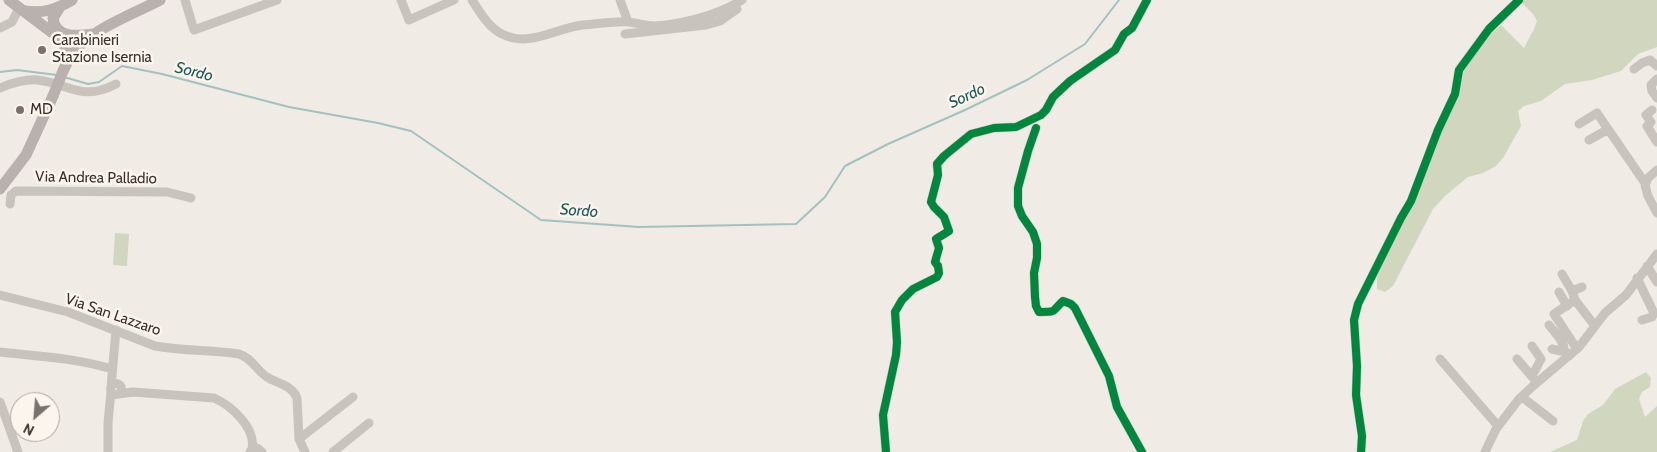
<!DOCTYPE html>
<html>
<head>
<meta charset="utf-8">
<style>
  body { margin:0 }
  #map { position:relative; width:1657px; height:452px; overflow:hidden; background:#f0ebe5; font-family:Cabin,sans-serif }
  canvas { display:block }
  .north { position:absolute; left:10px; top:392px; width:50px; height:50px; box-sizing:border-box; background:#fbf5ee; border:1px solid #aea6a0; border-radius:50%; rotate:207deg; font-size:14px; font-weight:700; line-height:20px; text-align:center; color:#3b302b }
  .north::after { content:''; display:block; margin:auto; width:18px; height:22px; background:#7a716c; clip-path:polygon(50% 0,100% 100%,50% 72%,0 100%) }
</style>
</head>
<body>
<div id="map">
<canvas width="1657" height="452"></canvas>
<div class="north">N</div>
</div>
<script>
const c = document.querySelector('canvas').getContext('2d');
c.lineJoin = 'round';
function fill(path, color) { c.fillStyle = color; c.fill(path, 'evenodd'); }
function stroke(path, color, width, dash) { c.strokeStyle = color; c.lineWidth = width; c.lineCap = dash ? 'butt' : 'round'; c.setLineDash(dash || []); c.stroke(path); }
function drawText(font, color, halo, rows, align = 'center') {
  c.font = font + ' Cabin,sans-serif'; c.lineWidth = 5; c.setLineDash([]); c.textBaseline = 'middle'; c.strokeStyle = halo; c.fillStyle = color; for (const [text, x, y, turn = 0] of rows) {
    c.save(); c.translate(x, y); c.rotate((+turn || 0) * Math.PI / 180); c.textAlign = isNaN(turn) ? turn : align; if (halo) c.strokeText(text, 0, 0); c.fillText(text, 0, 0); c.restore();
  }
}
fill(new Path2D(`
  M1523,0H1657V47L1638,54L1621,71L1592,80L1565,84L1541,101L1524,106L1518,111L1521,126L1503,158L1496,166L1483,173L1468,177L1445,196L1433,209L1393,286L1385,292L1377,289V275L1460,79C1470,59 1483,38 1501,25L1524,48L1534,29L1537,21L1533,14L1521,2Z
  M115,233L129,234L127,266L113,265Z
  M1646,372L1651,378L1650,387L1642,392L1639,399L1645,417L1657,406V452H1550L1577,440L1583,421L1588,414L1603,405L1615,389Z`), '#d1d6bf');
stroke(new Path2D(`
  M0,72L17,70L57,75
  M64,77L88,84L99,82L122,66L162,74L289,107L378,123L411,131L541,220L639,227L796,224L825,197L845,166L888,144L965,110L1027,80L1085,44L1119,0`), '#a1c2c1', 2);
stroke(new Path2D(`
  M185,0L194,30L277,0
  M401,0L409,20L454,0
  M472,0C480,12 488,27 502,34C529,48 556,28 583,25C598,24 614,21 629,22C637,23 646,26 655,26C684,24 718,15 742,0
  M620,0L628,22
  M0,28L12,22L19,8
  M625,34L706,25L720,21L737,9
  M1634,69L1642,63L1650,60L1657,66
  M1657,79L1651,85L1652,91L1657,98
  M0,88C12,83 24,79 38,80C71,84 81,102 116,84
  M1652,110L1646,115L1651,122L1647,126L1657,142
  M1579,124L1597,113L1645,183
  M1036,128L1028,151L1018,188V206L1022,216L1033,232L1037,244V258L1034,273L1035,297L1036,306L1039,312C1058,312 1051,312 1063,301L1071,304L1075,308L1109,376L1117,407L1142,452
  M1589,140L1607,130
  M1657,170L1648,178L1645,185L1648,196L1657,213
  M10,204L11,195L16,191L167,192L191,198
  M1647,266L1657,282
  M1562,274L1572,291
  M1637,278L1654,313L1652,317L1642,320
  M1582,287L1572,291L1575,300L1595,326
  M1559,292L1567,306
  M0,295L68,312L155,346C183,351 211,350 239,354C252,358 256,370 267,377C278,384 292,385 297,398L299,439L305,452
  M1575,300L1554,314L1577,349
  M1549,325C1554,332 1564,340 1564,350L1569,356
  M1552,349L1561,351L1564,350
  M0,352C37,356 76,358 112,369
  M1440,359L1498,426
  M1517,359L1535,380
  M1532,376L1541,359L1532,346
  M110.5 389a5.5 5.5 0 1 1 11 0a5.5 5.5 0 1 1-11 0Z
  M111,387L116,330
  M119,394L133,392L214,398C232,406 256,428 252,449
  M1522,397L1553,421
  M0,402L18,452
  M299,439L353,397
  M108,452V423L111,392
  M250,452L252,449L257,448L262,452
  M333,452L369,423
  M886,452L883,415L896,355L897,342L895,312L902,300L913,289L937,277L939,273L938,266L935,262L939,248L936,239L949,231L944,217L934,207L931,202L938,175L937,164L944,156L971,134L994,128L1016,127L1041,115L1046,110L1053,97L1070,81L1115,50L1124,34L1132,28L1147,0
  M1361,452L1362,436L1356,395L1357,366L1354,320L1358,304L1401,218L1411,201L1438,130L1455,94L1459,70L1489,29L1519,0
  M1485,452L1496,429L1519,399L1533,386L1579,347L1605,313L1626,295L1657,254`), '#c9c3be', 9);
stroke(new Path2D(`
  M9,0L58,37L64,45L68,59
  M60,7L53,18C55,39 78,36 94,34
  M25,11C43,14 57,9 72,0
  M63,71C67,63 70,56 75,50C93,29 135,13 160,0
  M0,189L26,155L53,96`), '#b8b1ad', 11);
stroke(new Path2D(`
  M53,96L63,71`), '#b8b1ad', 11);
stroke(new Path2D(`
  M1036,128L1028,151L1018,188V206L1022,216L1033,232L1037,244V258L1034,273L1035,297L1036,306L1039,312C1058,312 1051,312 1063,301L1071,304L1075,308L1109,376L1117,407L1142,452
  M886,452L883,415L896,355L897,342L895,312L902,300L913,289L937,277L939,273L938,266L935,262L939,248L936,239L949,231L944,217L934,207L931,202L938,175L937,164L944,156L971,134L994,128L1016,127L1041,115L1046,110L1053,97L1070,81L1115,50L1124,34L1132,28L1147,0
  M1361,452L1362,436L1356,395L1357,366L1354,320L1358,304L1401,218L1411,201L1438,130L1455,94L1459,70L1489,29L1519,0`), '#00873e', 8);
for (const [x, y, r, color] of [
  [42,50,5,"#7a716c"],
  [20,110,5,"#7a716c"]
]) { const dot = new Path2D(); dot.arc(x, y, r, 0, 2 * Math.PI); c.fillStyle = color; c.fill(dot); stroke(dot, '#fbf5ee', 2); }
drawText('15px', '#3b302b', '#fbf5ee', [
  ["Carabinieri",52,41],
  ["Stazione Isernia",52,58],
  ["MD",30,110]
], 'left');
drawText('15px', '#3b302b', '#fbf5ee', [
  ["Via Andrea Palladio",96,178,1],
  ["Via San Lazzaro",113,315,19]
]);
drawText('italic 16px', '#1f5a5e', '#fbf5ee', [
  ["Sordo",194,72,14],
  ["Sordo",967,96,-25],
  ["Sordo",579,211,4]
]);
</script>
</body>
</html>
